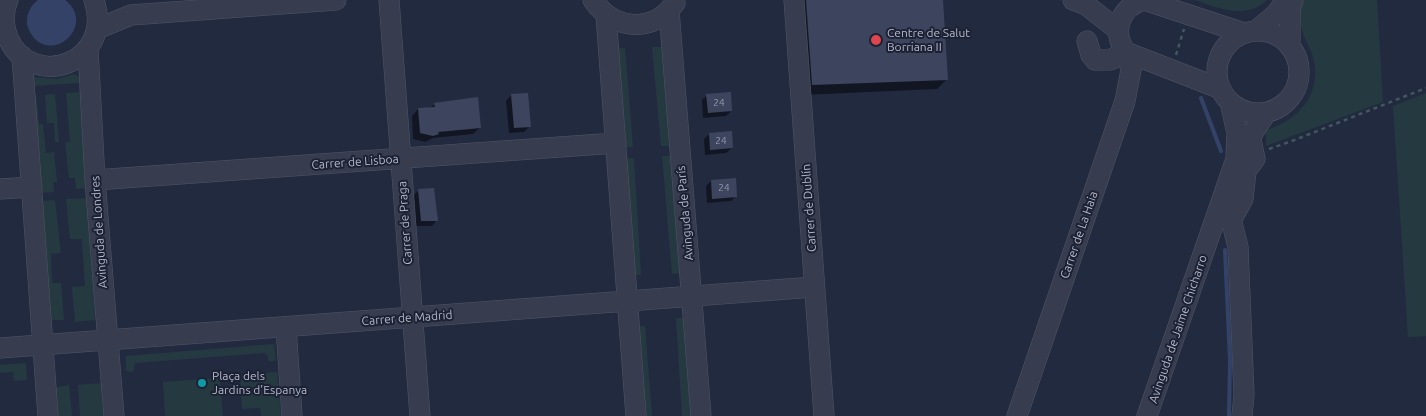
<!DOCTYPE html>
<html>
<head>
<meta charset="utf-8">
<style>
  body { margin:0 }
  canvas { display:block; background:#222a40 }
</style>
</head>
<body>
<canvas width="1426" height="416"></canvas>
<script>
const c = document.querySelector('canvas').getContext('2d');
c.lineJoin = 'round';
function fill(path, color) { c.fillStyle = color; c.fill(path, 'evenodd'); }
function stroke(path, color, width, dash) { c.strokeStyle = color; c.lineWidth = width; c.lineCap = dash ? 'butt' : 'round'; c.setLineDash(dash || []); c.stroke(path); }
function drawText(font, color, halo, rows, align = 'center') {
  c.font = font + ' Ubuntu,sans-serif'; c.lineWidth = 4; c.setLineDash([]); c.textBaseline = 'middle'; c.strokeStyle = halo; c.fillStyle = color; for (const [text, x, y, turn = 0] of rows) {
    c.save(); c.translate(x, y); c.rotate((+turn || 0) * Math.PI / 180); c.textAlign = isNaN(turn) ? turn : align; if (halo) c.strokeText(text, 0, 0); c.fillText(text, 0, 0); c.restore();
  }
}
fill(new Path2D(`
  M1195,0H1267C1247,20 1218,8 1195,0Z
  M1302,0H1377L1383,102L1266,146V131C1276,126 1288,122 1296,114C1315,98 1320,73 1311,51C1303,34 1295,19 1302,0Z
  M652,47H663L672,146H661Z
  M618,48H625L633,147L623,148Z
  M75,74L80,78L81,83L31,86L33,77L56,79Z
  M82,92L88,188L76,189L75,178H69L65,142H70L66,93Z
  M1426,93V336L1408,337L1393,106Z
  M36,94L39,124H43L46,153L54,152L57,182H53L54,192L41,193L32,95Z
  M55,94L59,142H55L54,123H47L45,95Z
  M662,156H673L680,273L672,274Z
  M634,158L641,275H633L623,159Z
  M89,198L95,320L75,322L72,287L85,286L82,239H70L66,199Z
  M55,200L61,253L51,254L52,283H61L64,320H50L42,201Z
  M676,318H683L691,416H682Z
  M637,326H645L652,416H642Z
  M274,344L276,360L270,362L268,360V356L264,353L135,363L134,371L129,372L126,370V356Z
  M26,363L27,380L14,381L13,372L0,373V365Z
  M277,372L281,416H261L260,408L242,409L240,375Z
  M220,378L223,416H165L163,382Z
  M101,383L103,416H80L78,385Z
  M69,385L72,416H56L54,388Z`), '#253941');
fill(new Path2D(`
  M38,0H65C95,23 57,62 34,38C31,34 28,29 27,24C26,14 31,5 38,0Z`), '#354268');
fill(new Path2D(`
  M793,0H942L947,79L937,89L802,95Z
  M511,95L530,126L524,132L509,133L506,101Z
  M707,95L731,111L726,116L703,118L702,100Z
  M435,104L480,128L473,134L433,138L425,142L413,139L412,116L418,109L430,108Z
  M709,134L732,148L726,153L705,155L704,139Z
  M711,181L736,196L731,201L707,203L706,186Z
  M419,190L437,220L432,226H416L413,196Z`), '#0007');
stroke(new Path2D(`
  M1201,98L1221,151
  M1225,250L1230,360L1229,416`), '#354268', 4);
fill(new Path2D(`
  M806,0H943L948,80L812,85Z
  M731,92L732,111L708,113L706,94Z
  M528,93L531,127L514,128L511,94Z
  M478,97L481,128L438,132L439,134L433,136L420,133L418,108L435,107L434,103Z
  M732,131L733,148L710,150L709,133Z
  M736,178L737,197L712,199L711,180Z
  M434,188L438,221H421L418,189Z`), '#3c455d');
const minor = new Path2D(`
  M8,0C3,12 3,25 8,38C32,92 115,63 94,0
  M389,0L420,416
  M593,0C613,30 653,34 675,3
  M794,0L824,416
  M1073,0L1086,5L1118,30
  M669,10L701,416
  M606,15L636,416
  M97,29L131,15L336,0
  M1257,30L1276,14L1286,0
  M1217 72a41 41 0 1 1 82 0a41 41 0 1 1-82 0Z
  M1087,41L1091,55L1095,60H1111L1125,50
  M1290,45V10L1293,0
  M88,49L95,180L114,416
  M22,56L48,416
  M1221,89L1126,52C1111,32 1120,7 1144,0L1244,33
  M1230,102L1237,133L1236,157
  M95,180L616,143
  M0,189L32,187
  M1230,191L1231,219L1238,247L1244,395L1242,416
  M1232,219L1243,199L1246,171L1255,159L1250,135
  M286,327L292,416
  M0,348L814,287
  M1017,416L1125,101L1131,70L1126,52
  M1147,416L1236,159L1266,113`);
stroke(minor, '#4f5567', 21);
stroke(new Path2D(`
  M1176,55L1184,29
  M1269,149L1292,141L1426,88`), '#43565e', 2.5, [4, 4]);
stroke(minor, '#373d4f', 20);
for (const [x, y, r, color] of [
  [876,40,6,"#e0444e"],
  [202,383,5,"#0f9aa8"]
]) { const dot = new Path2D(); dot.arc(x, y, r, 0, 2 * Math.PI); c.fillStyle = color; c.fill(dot); stroke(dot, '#1c2234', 2); }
drawText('10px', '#959baf', null, [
  ["24",719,103],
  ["24",721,141],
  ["24",724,188]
]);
drawText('12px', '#b3b8ca', '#1c2234', [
  ["Centre de Salut",887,33],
  ["Borriana II",887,47],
  ["Plaça dels",212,376],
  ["Jardins d'Espanya",212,390]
], 'left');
drawText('12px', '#b3b8ca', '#1c2234', [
  ["Carrer de Lisboa",355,162,-4],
  ["Carrer de Dublín",809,208,-94],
  ["Avinguda de París",685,213,-95],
  ["Carrer de Praga",405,223,-94],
  ["Avinguda de Londres",99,232,-94],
  ["Carrer de La Haia",1079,235,-71],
  ["Carrer de Madrid",407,318,-4],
  ["Avinguda de Jaime Chicharro",1178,329,-71]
]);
</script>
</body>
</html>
